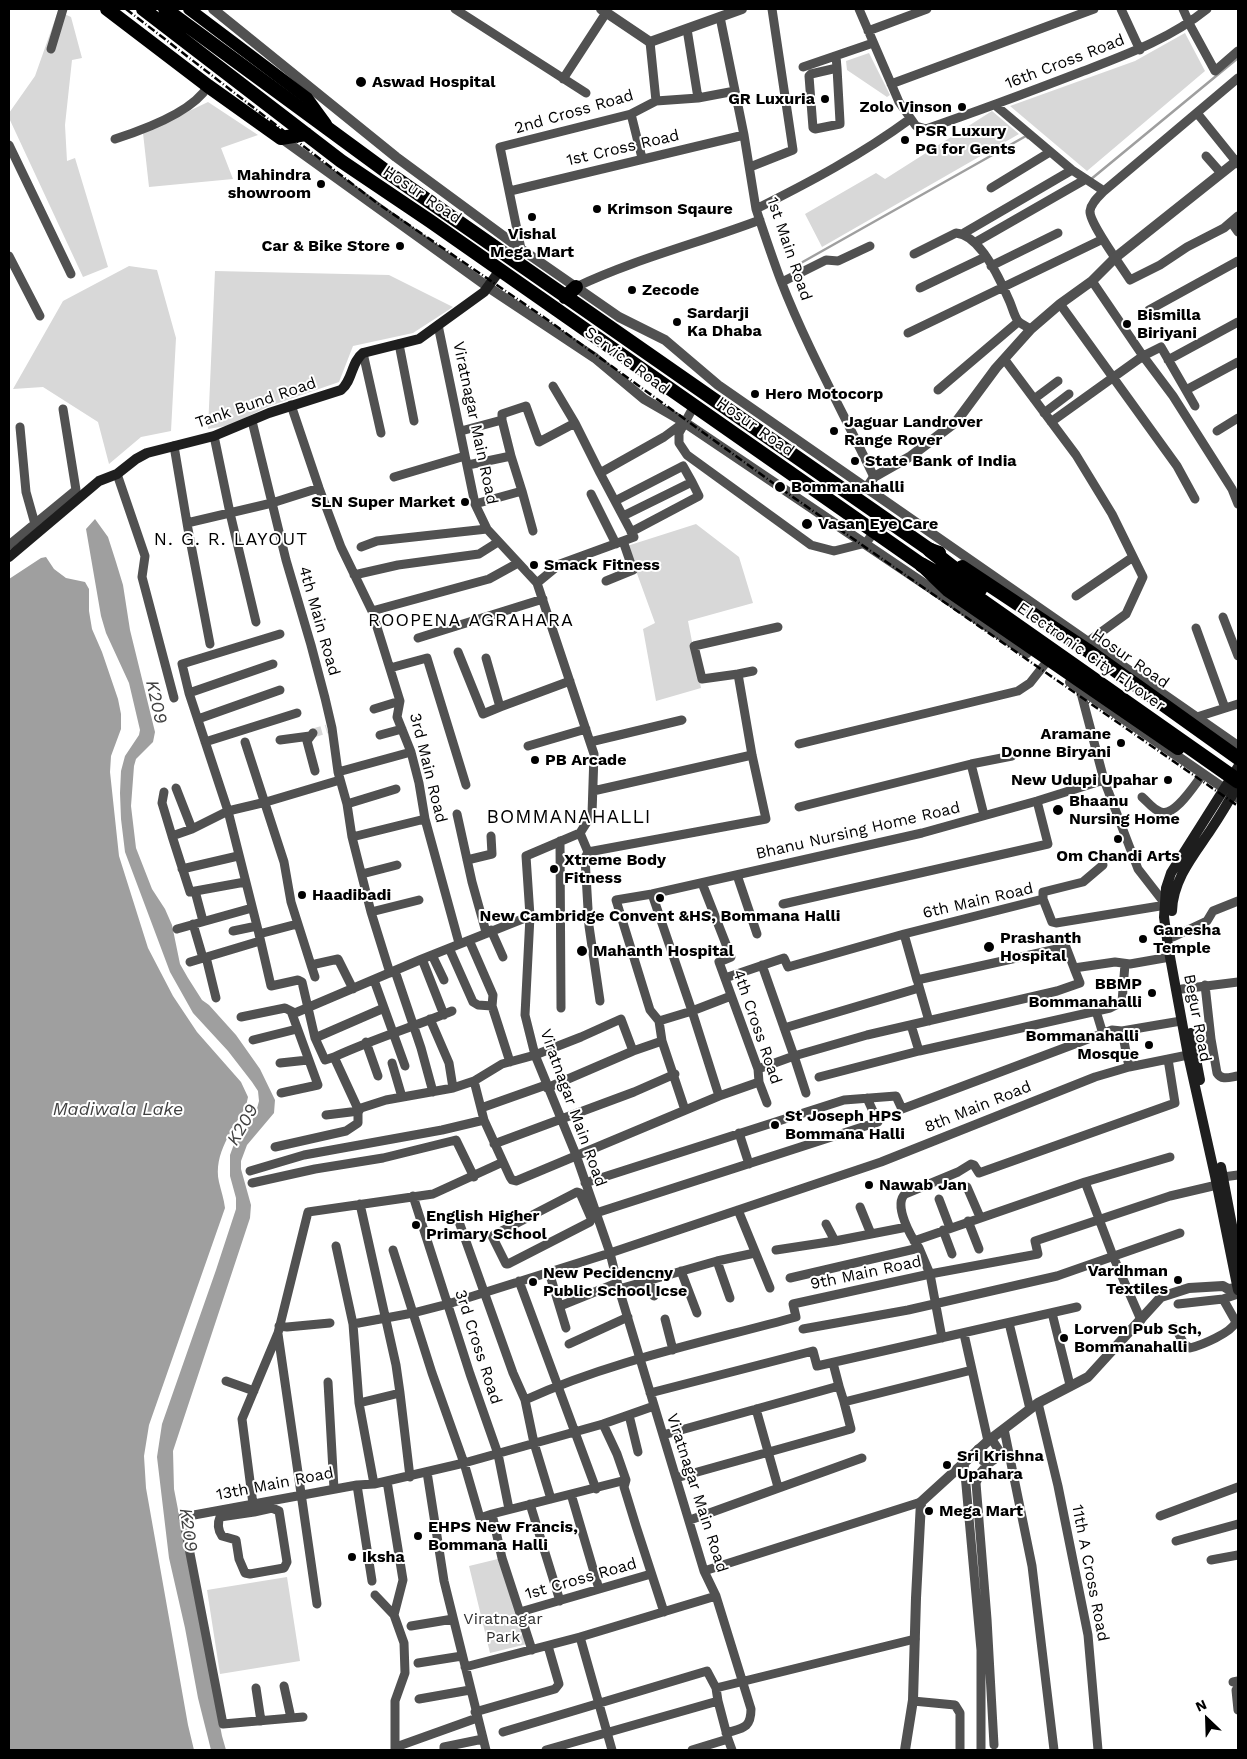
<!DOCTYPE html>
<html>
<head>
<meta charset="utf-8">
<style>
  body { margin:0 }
  #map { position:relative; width:1247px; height:1759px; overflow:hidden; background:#fff; font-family:"Work Sans",sans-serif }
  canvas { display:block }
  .frame { position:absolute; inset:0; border:10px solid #000; pointer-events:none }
  .north { position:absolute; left:1182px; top:1694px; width:50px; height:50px; -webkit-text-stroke:4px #fff; paint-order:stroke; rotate:336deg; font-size:14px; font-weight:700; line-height:20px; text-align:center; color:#000 }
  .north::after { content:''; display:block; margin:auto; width:18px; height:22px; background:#000; clip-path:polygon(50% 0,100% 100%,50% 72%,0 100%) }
</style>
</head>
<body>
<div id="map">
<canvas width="1247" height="1759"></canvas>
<div class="frame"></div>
<div class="north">N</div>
</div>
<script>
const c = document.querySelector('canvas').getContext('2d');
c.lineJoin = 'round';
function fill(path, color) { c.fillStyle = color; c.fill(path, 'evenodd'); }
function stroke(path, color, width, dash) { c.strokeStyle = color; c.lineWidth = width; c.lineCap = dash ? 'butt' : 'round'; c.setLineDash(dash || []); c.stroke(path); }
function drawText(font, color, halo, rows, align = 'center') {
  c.font = font + ' "Work Sans",sans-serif'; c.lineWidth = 4; c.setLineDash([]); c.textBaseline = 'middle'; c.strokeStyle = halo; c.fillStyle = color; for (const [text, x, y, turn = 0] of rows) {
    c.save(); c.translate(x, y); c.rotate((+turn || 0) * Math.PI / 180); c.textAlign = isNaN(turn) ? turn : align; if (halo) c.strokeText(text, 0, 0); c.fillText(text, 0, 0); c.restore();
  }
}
fill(new Path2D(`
  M58,11L71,17L82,58L72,60L65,125L67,161L75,158L108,267L83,277L9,118V113L35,76Z
  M1185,33L1205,71L1087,171L1010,106L1135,61Z
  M869,53L890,95L887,97L847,70L846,61Z
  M208,102L258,135L221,148L233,179L149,187L143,133Z
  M992,111L1019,134L822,247L805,214L876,173L885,179Z
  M129,266L157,270L176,338L171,431L141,437L109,464L98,422L43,387L13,389L63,301Z
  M215,271L389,275L453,307L413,333L353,346L339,382L267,407L231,425L208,429Z
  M696,524L739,557L753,603L688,621L701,688L656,701L643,629L655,623L627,546Z
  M502,1558L527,1644L490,1653L469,1566Z
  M287,1577L300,1661L220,1674L207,1590Z`), '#d8d8d8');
fill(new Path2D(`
  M95,519L108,537L116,562L123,585L130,630L155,732L153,742L136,759L134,766L131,806L136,848L152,889L165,909L172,925L180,964L188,978L202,1000L209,1005L236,1035L260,1069L275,1100L274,1113L247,1145L241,1161V1169L251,1205L250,1218L173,1451L174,1489L222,1736L226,1750H211L198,1698L185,1628L169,1558L157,1457L162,1424L216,1270L236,1209V1198L230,1176V1155L234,1144L255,1116L259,1101L258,1091L252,1082L228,1051L193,1013L170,972L125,852L121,819L120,793L121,771L125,756L139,735L140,730L129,683L106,633L101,616L86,529Z
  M46,557L54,569L66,578L85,582L89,589V611L92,629L102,652L118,699L121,714V729L111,756L110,772L119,856L148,948L173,996L197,1032L241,1082L248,1097L246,1106C233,1129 213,1154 219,1182C221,1191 224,1199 225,1208L149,1425L144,1456L146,1488L188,1725L194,1750H9V579L41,558Z`), '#9f9f9f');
stroke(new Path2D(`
  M1090,180L1238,58
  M792,268L1026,136L1028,138`), '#9f9f9f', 2.5);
stroke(new Path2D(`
  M313,733L327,729`), '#d9d9d9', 9, [9, 4.5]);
stroke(new Path2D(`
  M455,9L586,93
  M859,9L899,102L916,126L926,129C978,111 1029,92 1081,72C1125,55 1170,39 1207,9
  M1121,9L1140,50
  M1183,9L1191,27L1215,71L1238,51
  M720,17L744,135L756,209C764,233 772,257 781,281C807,348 843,412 874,477
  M687,29L698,98
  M868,31L927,9
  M650,42L656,101
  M51,49L63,9
  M836,56L837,68L840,122V124L815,129L813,128L809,76L811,74L837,68
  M803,67L873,43
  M1238,78L1104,191C1098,197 1091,203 1090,211C1089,223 1122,267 1130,280L1160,265L1187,247L1224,228L1238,216
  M563,79L606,13
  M891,84L1094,9
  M995,105L1072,170L1104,191
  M1197,113L1238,164
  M631,114L642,158
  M115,139C143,130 193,112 208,86
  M9,145L71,274
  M1206,156L1221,173
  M750,167L793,150L772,9
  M991,188L1050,152
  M510,191L744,135
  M756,209C810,182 861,155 910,119
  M1231,222L1238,232
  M964,233L1072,170
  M976,242L1086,179
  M521,249L500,147L631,114L656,101L698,98L735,91
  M914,254L956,233C980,235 1000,279 1009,300C1012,306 1014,316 1018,321C1021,324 1027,327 1031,329
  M9,256L40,316
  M991,266L1058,233
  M1092,281L1143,356L1173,396L1232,489L1238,504
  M782,282L826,260L838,261L870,246
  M576,287C635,259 699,243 760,220
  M920,288L985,257
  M1060,304L1177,466L1195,499
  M1149,310L1238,261
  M438,325L475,504L487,529L537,583L594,754L592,814L580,833L526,856L530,916L525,1015L535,1055L576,1155L610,1253L619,1289L663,1435L704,1571L716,1596L751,1709C751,1729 742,1728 726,1733
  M908,333L1103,239
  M399,344L414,421
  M363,353L381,433
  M1005,360L1076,455L1112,514L1143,577L1126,614L1089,641
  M1168,360L1238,322
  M553,386L575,423
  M938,390L1018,322
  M1186,390L1238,362
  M1034,399L1058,381
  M291,405L319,488L341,547L372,611L400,701L397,717L411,752L419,783L425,819L459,943
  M694,406L679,433V443L687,455L811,545L834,551L866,543L874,532
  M1044,413L1069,394
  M502,420L511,456
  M252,421L286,560L311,645L325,698L332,728L338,772L347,804L352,837L371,912L390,973
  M1051,422L1143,356L1161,347L1195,406
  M20,427L26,492L35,524
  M461,431L502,420V414L526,406L539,442L575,423L600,473
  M1217,431L1238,418
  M214,436L230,513L256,622
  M174,446L188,529L210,644
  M468,465L511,456L522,491L475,504
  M117,474L145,556L142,577L174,698
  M394,477L465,456
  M522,491L533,531
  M591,494L616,544
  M615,501L683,466L692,482L623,516
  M187,523L272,503L319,488
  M631,532L699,496L692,482
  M9,545L76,490L63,409
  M361,547L377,541L487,529
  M354,575L398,565L479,554L498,542
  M606,581L633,570L623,541
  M537,583L560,564L634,537L600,473L664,437L683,423
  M1076,596L1133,557
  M372,611L489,579L518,563
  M1223,617L1238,656
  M1196,628L1225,708
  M418,638L543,599
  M458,652L483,714L500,707
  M486,658L500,707L570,681
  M390,668L427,658L466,785
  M738,674L753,671
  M189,693L273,664
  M374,709L400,701
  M1197,717L1238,704
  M198,719L280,690
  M313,733L307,741L315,771
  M380,735L402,729
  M280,740L310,736
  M205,742L297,713
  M245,742L284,862L291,902L311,965L338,959L353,989
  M590,742L682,720
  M799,744L1018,691L1030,683L1045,664
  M528,746L586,729
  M971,764L984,815
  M338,772L411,752
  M176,788L192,829
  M593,791L752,755
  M164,792L162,803L172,836
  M1142,797C1148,802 1153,810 1161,812C1175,817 1195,784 1203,774
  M347,804L396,789
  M799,807L971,764L1012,756
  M457,814L472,882L486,932
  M580,833L588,852L585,858L589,926L600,1001
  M352,837L425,819
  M560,841L561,1008
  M588,852L766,819L752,755L738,674L702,679L694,646L778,627
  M467,860L492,854L491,836
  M182,869L238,856
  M362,874L397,865
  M737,875L757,934
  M245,882L190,892L172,836L192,829L228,811L189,693L182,664L280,634
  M702,883L731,957L719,962L758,1069L759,1082L767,1103
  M195,891L203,921
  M1043,899V892L1083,882L1103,865
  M783,904L1048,844L1037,801
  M371,912L419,900
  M193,924L203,958
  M297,924L259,934L228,811L266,802L340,780
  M177,929L252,908
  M491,930L503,957
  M233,931L257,926
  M259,934L271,986L298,980L302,982L315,1038L325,1060L334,1057L358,1109L386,1100L453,1088L474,1081L502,1064L535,1055L581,1037L621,1019L633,1051
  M904,934L917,980L1066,947L1074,968L1115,962L1130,964L1170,957
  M1173,937L1207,921L1213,911L1238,901
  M469,940L493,995L492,1006L510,1062
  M449,948L473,1002L478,1005L492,1006
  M432,955L444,980
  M206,957L216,998
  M422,959L444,1015
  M190,962L260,941
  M311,965L315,977
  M395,971L421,1048L433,1092
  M725,978L784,958L788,967L904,934L1043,899L1052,922L1056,923L1166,905L1138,869L1104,780L1080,689
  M374,980L405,1066
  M918,983L929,1021
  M1182,989L1238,982
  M1096,1011L1103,1034
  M241,1017L285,1008L295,1013L422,959L530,916
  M430,1019L449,1063L453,1088
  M659,1021L650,1010L616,900L652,894L922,833L1037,801L1104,780
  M784,1028L919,988
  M1122,1031L1129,1067
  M315,1038L384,1008
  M1211,1039L1217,1073C1222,1081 1230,1077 1238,1076
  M253,1040L297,1029
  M662,1041L685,1110
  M366,1042L378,1076
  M1192,1043L1211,1039L1205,985
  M919,1051L1110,1008L1122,1002L1125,964
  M334,1057C373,1039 413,1027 452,1011
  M280,1063L308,1060
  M392,1063L402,1097
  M758,1069L794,1056L762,965
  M819,1077L919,1051L911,1025
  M474,1081L484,1120L510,1177L512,1180L516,1181L719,1096L692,1011L652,894
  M547,1088L633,1051L662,1041L659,1021L692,1011L731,996
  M281,1093L318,1085L291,1011
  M806,1093L794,1056L867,1035L1057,991L1080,983L1074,968
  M719,1096L759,1082
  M481,1108L546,1085
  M326,1115L359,1111
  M739,1133L749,1164
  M494,1144L634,1092L675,1074
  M275,1147L346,1131L358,1123V1109
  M250,1171L304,1155L442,1130L484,1120
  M1223,1177L1238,1175
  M1085,1182L1113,1256L1141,1320
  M252,1183L315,1169L383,1158L456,1140L474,1177
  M585,1183L844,1100L896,1096L902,1109L1112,1030L1122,1031L1181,1021
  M967,1187L980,1217
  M577,1192L580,1193L591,1218L590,1222L508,1264H506L492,1236Z
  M413,1196L470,1374L498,1454L509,1509
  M939,1199L950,1228
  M360,1204L396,1365L400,1393
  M860,1207L871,1234
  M738,1210L770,1288
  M596,1213L878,1122L867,1098
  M458,1219L513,1373L525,1400L534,1443L551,1499
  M968,1221L979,1249
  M826,1224L835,1241
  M943,1230L952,1254
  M914,1241L1085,1182L1170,1157
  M336,1246L353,1324L359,1403L374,1484
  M919,1248C911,1237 893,1205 905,1194L958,1172L971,1164L974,1165L979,1173L1175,1103L1168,1059
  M393,1250L432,1373L464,1463L480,1518L492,1514L502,1558L532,1650
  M776,1250L835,1241L907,1227
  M717,1261L730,1298
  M681,1271L697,1313
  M549,1272L566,1328
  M790,1278L919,1248L930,1274L942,1338
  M519,1281L596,1489
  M649,1281L654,1296
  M619,1289L717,1261L755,1253
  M1178,1304L1223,1299L1238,1294
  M560,1306L617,1283
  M1052,1313L1070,1385
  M665,1319L673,1350
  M1009,1323L1030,1409
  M353,1324L413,1313L448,1304L610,1253L881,1162L1095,1077L1129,1067L1188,1055
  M279,1326L287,1327L330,1323
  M1175,1327L1184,1344L1190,1348C1202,1345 1231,1333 1236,1322L1223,1299
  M803,1329L908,1310L1057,1276L1180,1233
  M278,1334L317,1604
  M964,1334L988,1441
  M569,1344L628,1317
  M833,1363L839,1386
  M226,1381L254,1391
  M328,1382L334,1489
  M650,1393L813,1351L817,1366L1077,1307
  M525,1400C611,1361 705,1342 796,1317L793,1304L930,1274L1038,1254L1035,1241L1170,1196L1217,1185
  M359,1403L400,1393L410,1477
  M1038,1403L1058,1486L1088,1635L1098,1750
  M756,1409L778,1487
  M629,1415L638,1452
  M603,1424L617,1454L626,1480L624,1487L636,1526L664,1612
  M1004,1429L1032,1566L1054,1750
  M663,1435L839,1386L844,1402L972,1370
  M978,1449L983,1461L988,1464L995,1459L1000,1452L991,1438
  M964,1463L981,1650V1750
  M988,1464L981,1472L976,1483L987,1619L994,1745
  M427,1472L444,1581L486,1750
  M676,1478L851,1429L844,1402
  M387,1481L403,1580L394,1615
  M357,1485L372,1581
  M571,1494L599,1589
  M530,1504L560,1601
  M254,1512L220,1517C217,1524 218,1530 222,1536L236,1540L239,1559L245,1573L250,1574L284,1568L287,1562L279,1511L272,1508L254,1512L242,1419L278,1333L308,1212L433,1194L503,1162
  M492,1514L626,1480
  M1160,1516L1238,1487
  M690,1520L862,1458
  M1176,1541L1238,1524
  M1211,1560L1238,1555
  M704,1571L921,1502
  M375,1595L394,1615L404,1643L405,1673L395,1701V1750
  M520,1612L651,1574
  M411,1626L453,1619
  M418,1663L462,1656
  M465,1667L580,1637
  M1233,1682L1238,1681
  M284,1686L291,1718
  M256,1688L261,1721
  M1236,1690L1238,1710
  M419,1699L470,1690
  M913,1701L955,1705L960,1713V1750
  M475,1712L555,1689L559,1684L548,1646
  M303,1717L223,1724L183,1517L357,1485L374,1484L464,1463L603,1424L654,1406
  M503,1732L707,1671L716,1688
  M728,1739L732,1750
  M396,1747L477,1718
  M444,1750V1747L483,1739
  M546,1750L718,1701L716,1688L915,1639
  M612,1750L580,1637L716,1596
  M692,1750L728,1739L718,1701`), '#515151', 9);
stroke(new Path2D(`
  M213,9L396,157L521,249L619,317L665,340L718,385L1238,746
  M601,9L650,42L742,9
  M281,138L488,287L595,358L644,399L684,422L1027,653
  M866,489L874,477L911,456L956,422L996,368L1031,329L1060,304L1092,281L1116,257L1238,160
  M1070,682L1238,798
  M905,1750L913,1700L916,1598L921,1502L988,1441L1038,1403L1088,1377L1161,1297L1189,1288L1223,1286L1228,1289L1238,1288`), '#515151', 10);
stroke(new Path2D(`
  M9,557L99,481L117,474L136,459L147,453L214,436L269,413L341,390C353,380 351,362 363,353L419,339L484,292L500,270
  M1238,767L1171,873L1166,888L1164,917L1168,946L1188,1055L1215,1176L1238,1290
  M1172,911C1173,880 1193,856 1210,831C1220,816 1229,801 1238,785
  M1191,1033L1200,1080
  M1221,1167L1238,1257`), '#1e1e1e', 10);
stroke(new Path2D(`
  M189,9L307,98L326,124`), '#000', 12);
stroke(new Path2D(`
  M107,9L208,86L281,138L306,134
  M143,9L341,161L430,221L922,565L948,590L1178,748
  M165,9L387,172L930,550L939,553
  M565,297L576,287
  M962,567L1087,650L1238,758`), '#000', 14);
stroke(new Path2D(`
  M930,550L980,589
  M922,565L966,590L1238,781`), '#000', 15);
stroke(new Path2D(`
  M126,9L377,203L545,318L780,488L1238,806`), '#000', 2.5, [8, 2.5, 1, 2.5]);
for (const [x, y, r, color] of [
  [361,82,6,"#000"],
  [825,99,5,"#000"],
  [962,107,5,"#000"],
  [905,140,5,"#000"],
  [321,184,5,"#000"],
  [597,209,5,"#000"],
  [532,217,5,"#000"],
  [400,246,5,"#000"],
  [632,290,5,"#000"],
  [677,322,5,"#000"],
  [1127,324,5,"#000"],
  [755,394,5,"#000"],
  [834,431,5,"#000"],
  [855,461,5,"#000"],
  [780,487,6,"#000"],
  [465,502,5,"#000"],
  [807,524,6,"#000"],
  [534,565,5,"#000"],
  [1121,743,5,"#000"],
  [535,760,5,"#000"],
  [1168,780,5,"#000"],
  [1058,810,6,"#000"],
  [1118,839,5,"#000"],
  [554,869,5,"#000"],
  [302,895,5,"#000"],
  [660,898,5,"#000"],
  [1143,939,5,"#000"],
  [989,947,6,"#000"],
  [582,951,6,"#000"],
  [1152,993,5,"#000"],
  [1149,1045,5,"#000"],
  [775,1125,5,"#000"],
  [869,1185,5,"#000"],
  [416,1225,5,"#000"],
  [1178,1280,5,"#000"],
  [533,1282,5,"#000"],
  [1064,1338,5,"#000"],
  [947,1465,5,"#000"],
  [929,1511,5,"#000"],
  [418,1536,5,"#000"],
  [352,1557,5,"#000"]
]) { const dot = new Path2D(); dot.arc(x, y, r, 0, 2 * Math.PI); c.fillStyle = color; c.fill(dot); stroke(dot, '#fff', 2); }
drawText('16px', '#000', '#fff', [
  ["16th Cross Road",1065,62,-21],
  ["2nd Cross Road",574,112,-16],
  ["1st Cross Road",623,148,-13],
  ["Hosur Road",422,195,34],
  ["1st Main Road",789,249,71],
  ["Service Road",627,361,37],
  ["Tank Bund Road",256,403,-19],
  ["Viratnagar Main Road",475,423,78],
  ["Hosur Road",755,427,35],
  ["4th Main Road",319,621,74],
  ["Electronic City Flyover",1091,657,35],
  ["Hosur Road",1130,659,35],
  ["3rd Main Road",428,768,76],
  ["Bhanu Nursing Home Road",858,831,-13],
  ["6th Main Road",978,901,-13],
  ["Begur Road",1197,1018,79],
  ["4th Cross Road",757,1027,71],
  ["8th Main Road",978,1107,-22],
  ["Viratnagar Main Road",573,1108,70],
  ["9th Main Road",866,1273,-12],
  ["3rd Cross Road",478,1347,72],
  ["13th Main Road",275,1484,-11],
  ["Viratnagar Main Road",697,1493,72],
  ["11th A Cross Road",1090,1573,79],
  ["1st Cross Road",581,1579,-16]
]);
drawText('bold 16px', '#000', '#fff', [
  ["Aswad Hospital",372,82],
  ["GR Luxuria",815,99,"right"],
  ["Zolo Vinson",952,107,"right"],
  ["PSR Luxury",915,131],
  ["PG for Gents",915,149],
  ["Mahindra",311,175,"right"],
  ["showroom",311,193,"right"],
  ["Krimson Sqaure",607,209],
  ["Vishal",532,234,"center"],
  ["Mega Mart",532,252,"center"],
  ["Car & Bike Store",390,246,"right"],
  ["Zecode",642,290],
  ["Sardarji",687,313],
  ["Ka Dhaba",687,331],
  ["Bismilla",1137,315],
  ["Biriyani",1137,333],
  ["Hero Motocorp",765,394],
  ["Jaguar Landrover",844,422],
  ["Range Rover",844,440],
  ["State Bank of India",865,461],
  ["Bommanahalli",791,487],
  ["SLN Super Market",455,502,"right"],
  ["Vasan Eye Care",818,524],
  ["Smack Fitness",544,565],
  ["Aramane",1111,734,"right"],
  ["Donne Biryani",1111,752,"right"],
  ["PB Arcade",545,760],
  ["New Udupi Upahar",1158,780,"right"],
  ["Bhaanu",1069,801],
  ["Nursing Home",1069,819],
  ["Om Chandi Arts",1118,856,"center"],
  ["Xtreme Body",564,860],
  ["Fitness",564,878],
  ["Haadibadi",312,895],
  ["New Cambridge Convent &HS, Bommana Halli",660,916,"center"],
  ["Ganesha",1153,930],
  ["Temple",1153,948],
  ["Prashanth",1000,938],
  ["Hospital",1000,956],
  ["Mahanth Hospital",593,951],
  ["BBMP",1142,984,"right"],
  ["Bommanahalli",1142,1002,"right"],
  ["Bommanahalli",1139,1036,"right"],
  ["Mosque",1139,1054,"right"],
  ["St Joseph HPS",785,1116],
  ["Bommana Halli",785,1134],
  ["Nawab Jan",879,1185],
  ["English Higher",426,1216],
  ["Primary School",426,1234],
  ["Vardhman",1168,1271,"right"],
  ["Textiles",1168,1289,"right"],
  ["New Pecidencny",543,1273],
  ["Public School Icse",543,1291],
  ["Lorven Pub Sch,",1074,1329],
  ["Bommanahalli",1074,1347],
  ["Sri Krishna",957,1456],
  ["Upahara",957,1474],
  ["Mega Mart",939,1511],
  ["EHPS New Francis,",428,1527],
  ["Bommana Halli",428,1545],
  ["Iksha",362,1557]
], 'left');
drawText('16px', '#2f2f2f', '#fff', [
  ["Viratnagar",503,1619],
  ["Park",503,1637]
]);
c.letterSpacing = '1px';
drawText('18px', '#000', '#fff', [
  ["N. G. R. LAYOUT",231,540],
  ["ROOPENA AGRAHARA",471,621]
]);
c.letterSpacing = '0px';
drawText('italic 18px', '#404040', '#fff', [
  ["K209",156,702,77],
  ["Madiwala Lake",118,1110],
  ["K209",243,1125,-60],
  ["K209",188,1530,82]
]);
c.letterSpacing = '1px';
drawText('19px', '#000', '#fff', [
  ["BOMMANAHALLI",569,817]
]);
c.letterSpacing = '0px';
</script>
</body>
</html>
